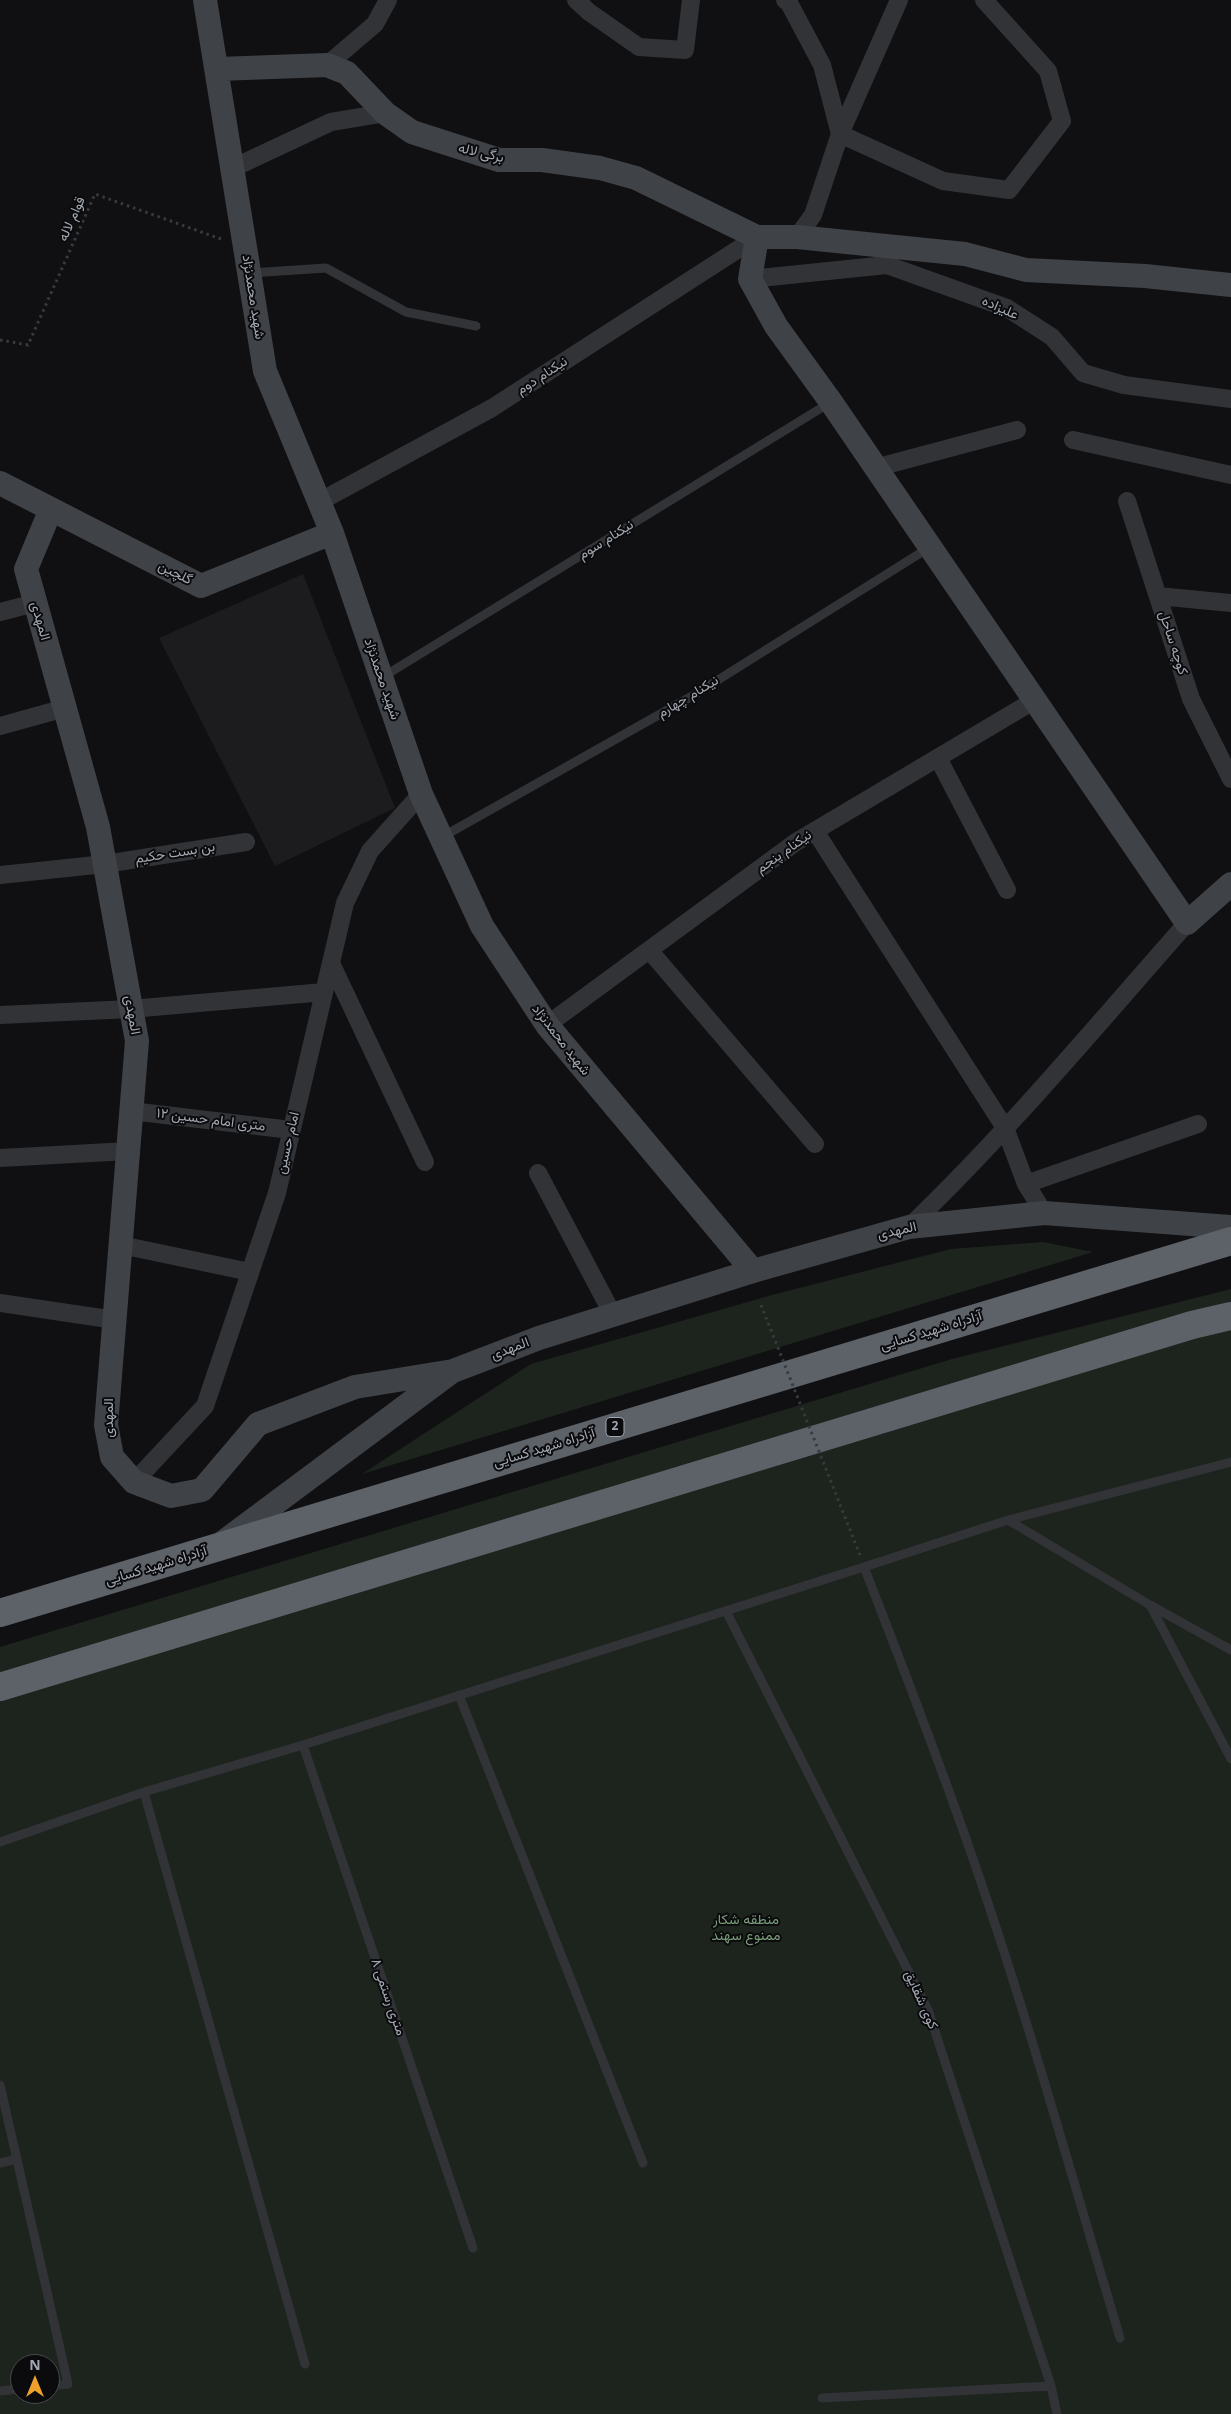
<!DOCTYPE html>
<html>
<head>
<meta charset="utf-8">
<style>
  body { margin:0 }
  #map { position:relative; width:1231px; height:2414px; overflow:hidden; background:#101012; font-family:"Open Sans",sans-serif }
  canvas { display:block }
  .north { position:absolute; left:10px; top:2354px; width:50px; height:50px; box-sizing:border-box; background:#0b0b0d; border:1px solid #474a4f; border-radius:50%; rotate:0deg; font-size:14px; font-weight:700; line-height:20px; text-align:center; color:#a2a8b2 }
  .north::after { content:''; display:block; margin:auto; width:18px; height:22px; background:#eea02c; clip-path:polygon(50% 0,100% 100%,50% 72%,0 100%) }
</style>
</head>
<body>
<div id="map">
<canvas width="1231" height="2414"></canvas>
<div class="north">N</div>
</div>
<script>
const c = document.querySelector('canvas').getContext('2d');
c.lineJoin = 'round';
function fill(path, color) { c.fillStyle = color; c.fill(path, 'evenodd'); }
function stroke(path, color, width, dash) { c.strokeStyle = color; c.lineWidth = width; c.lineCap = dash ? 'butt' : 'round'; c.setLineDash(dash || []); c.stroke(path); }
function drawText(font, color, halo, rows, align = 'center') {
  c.font = font + ' "Open Sans",Vazirmatn,sans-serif'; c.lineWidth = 4; c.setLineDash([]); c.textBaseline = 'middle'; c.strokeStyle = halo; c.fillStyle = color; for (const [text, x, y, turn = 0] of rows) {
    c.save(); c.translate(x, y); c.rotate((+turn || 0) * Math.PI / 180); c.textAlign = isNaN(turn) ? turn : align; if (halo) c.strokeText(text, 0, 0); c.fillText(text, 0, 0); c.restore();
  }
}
fill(new Path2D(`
  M303,574L395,808L275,866L159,638Z`), '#1c1c1f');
fill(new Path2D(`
  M1043,1242L1093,1252L362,1474L531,1364L772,1295L951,1249Z
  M1231,1289V2414H0V1647L952,1359ZM20,2364H50V2394H20Z`), '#1d241d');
stroke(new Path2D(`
  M0,340L28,345L95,194L221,239`), '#373a3e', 3, [2.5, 4]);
stroke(new Path2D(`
  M250,273L326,268L406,312L476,326
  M381,678L831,402
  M442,837L694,695L930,547
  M1008,1520L1150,1605L1231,1650
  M1150,1605L1231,1759
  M726,1611L928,2010L1051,2386L1057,2414
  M459,1695L643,2163
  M303,1745L473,2248
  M144,1792L305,2364
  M0,1842L144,1792L303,1745L864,1567
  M0,2085L68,2384L50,2386
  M0,2163L17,2159
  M1120,2338C1076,2191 1035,2043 986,1897C949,1786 907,1677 864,1567L1008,1520L1231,1462
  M0,2391L20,2389
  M822,2398L1051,2386`), '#313337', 9);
stroke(new Path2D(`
  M576,0L589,12L639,47L685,50L691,0
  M785,0L789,3L822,65L840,134L943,181L1009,190L1062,121L1048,71L984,0
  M327,65L375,24L388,0
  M233,168L331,122L385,113
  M797,237L813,215L840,134L899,0
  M750,279L887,265L1007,308L1052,337L1083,373L1124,385L1231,399
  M1073,440L1231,475
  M875,468L1017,430
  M1127,501L1191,699L1231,779
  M319,502L492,408L757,237
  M1158,596L1231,603
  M0,612L35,603
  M0,726L65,708
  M938,758L1007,890
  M815,831L1005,1128L1026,1184L1044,1213
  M0,875L105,864L246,842
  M649,950L815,1144
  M331,963L425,1162
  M0,1015L131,1009L324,992
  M547,1025L796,842L1035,700
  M131,1111L291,1130
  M0,1158L128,1151
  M538,1173L613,1315
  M1026,1184L1198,1124
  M909,1227C1008,1132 1096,1026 1187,923
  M121,1245L250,1272
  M0,1303L115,1320
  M134,1482L205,1406L277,1193L345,903L370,851L421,794`), '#313337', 18);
stroke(new Path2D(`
  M205,0L265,371L332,533L421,794L482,926L547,1025L753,1271
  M218,69L327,65L347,73L385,113L412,132L499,160H542L600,168L636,178L757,237H797L965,254L1026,270L1145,276L1231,285
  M757,237L750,279L776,326L831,402L1187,923L1231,884
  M0,483L201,586L332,533
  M51,509L26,569L98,827L137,1041L106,1425L112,1457L134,1482L171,1496L202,1490L258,1424L355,1387L453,1371L539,1338L753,1271L909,1227L1044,1213L1231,1227
  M222,1543L450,1373`), '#3f4247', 24);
stroke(new Path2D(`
  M0,1613L1231,1241
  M0,1687L1192,1325L1231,1316`), '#5d6168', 28);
stroke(new Path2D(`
  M761,1305L860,1555`), '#373a3e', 3, [2.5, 4]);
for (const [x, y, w] of [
  [615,1427,18]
]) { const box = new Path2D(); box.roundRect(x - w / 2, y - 9.5, w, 19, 4); c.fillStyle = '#0b0b0d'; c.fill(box); stroke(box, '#a2a8b2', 1); }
drawText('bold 12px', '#a2a8b2', null, [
  ["2",615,1427]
]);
drawText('14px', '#a2a8b2', '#0b0b0d', [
  ["برگی لاله",481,153,13],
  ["قوام لاله",72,219,-66],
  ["شهید محمدنژاد",253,297,81],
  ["علیزاده",1000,308,24],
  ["نیکنام دوم",542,376,-33],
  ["نیکنام سوم",606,540,-32],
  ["گلچین",175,573,27],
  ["المهدی",40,621,74],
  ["کوچه ساحل",1173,643,72],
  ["شهید محمدنژاد",382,679,71],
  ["نیکنام چهارم",688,697,-31],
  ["نیکنام پنجم",784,852,-35],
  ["بن بست حکیم",175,853,-9],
  ["المهدی",132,1015,80],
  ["شهید محمدنژاد",561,1040,52],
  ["۱۲ متری امام حسین",211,1120,7],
  ["امام حسین",288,1143,-77],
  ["المهدی",897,1231,-13],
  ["آزادراه شهید کسایی",931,1331,-17],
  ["المهدی",510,1349,-21],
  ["المهدی",109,1418,-90],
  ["آزادراه شهید کسایی",544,1448,-17],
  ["آزادراه شهید کسایی",156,1566,-17],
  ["۸ متری رستمی",388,1997,71],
  ["کوی شقایق",921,2000,66]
]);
drawText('14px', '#799d79', '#0b0b0d', [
  ["منطقه شکار",746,1920],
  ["ممنوع سهند",746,1936]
]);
</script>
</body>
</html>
